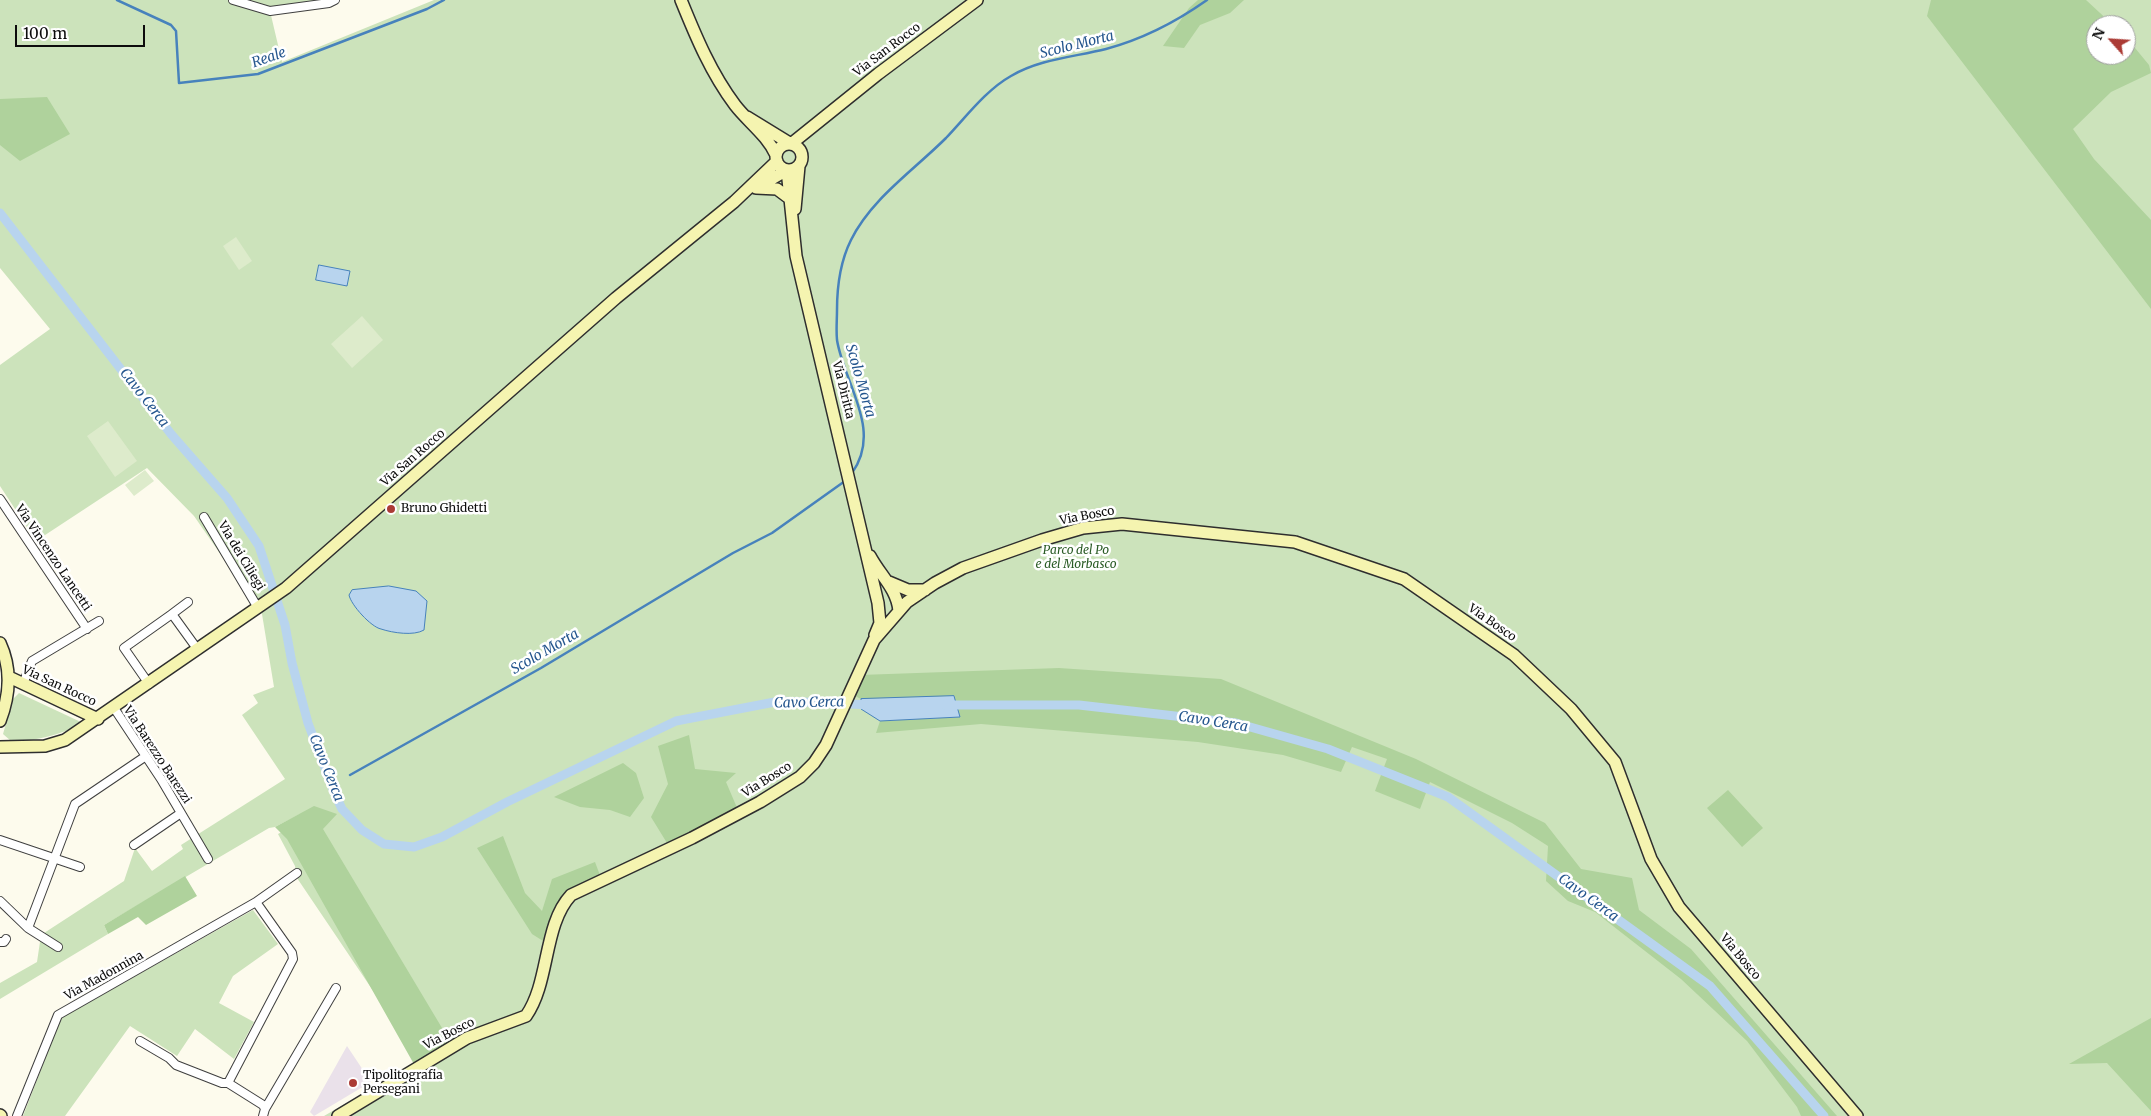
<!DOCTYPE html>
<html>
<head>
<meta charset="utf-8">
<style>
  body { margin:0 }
  #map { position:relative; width:2151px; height:1116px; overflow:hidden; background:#fdfbed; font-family:Merriweather,serif }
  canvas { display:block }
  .north { position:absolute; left:2086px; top:15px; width:50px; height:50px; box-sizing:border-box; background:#fff; border:1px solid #9e9e9e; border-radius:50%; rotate:296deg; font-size:14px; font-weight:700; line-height:20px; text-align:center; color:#0c0c0c }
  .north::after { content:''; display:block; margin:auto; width:18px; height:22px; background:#ab3b35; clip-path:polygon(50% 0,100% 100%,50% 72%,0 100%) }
  .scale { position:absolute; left:15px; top:25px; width:130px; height:22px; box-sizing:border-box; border:2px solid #0c0c0c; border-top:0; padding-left:6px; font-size:15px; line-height:18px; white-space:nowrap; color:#0c0c0c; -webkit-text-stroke:4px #fff; paint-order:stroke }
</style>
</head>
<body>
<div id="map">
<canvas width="2151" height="1116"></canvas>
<div class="north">N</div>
<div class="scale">100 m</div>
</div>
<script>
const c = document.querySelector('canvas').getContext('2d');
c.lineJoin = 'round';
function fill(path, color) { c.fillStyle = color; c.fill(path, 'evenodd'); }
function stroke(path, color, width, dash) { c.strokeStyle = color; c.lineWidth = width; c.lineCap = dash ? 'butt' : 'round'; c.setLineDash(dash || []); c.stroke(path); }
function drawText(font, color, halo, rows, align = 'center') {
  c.font = font + ' Merriweather,serif'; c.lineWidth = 5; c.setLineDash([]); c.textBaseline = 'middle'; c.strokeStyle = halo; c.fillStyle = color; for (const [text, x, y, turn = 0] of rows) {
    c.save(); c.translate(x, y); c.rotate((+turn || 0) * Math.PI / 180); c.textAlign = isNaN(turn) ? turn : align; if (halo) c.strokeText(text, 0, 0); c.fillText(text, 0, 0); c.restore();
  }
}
fill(new Path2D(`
  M347,1046L371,1082L314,1116L310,1112Z`), '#eae1ea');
fill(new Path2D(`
  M0,0H337L270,11L282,62L434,0H2151V1116H324L415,1063L382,1004L297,878L295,866L278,834L301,821L300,814L275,827L269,828L104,925L108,934L0,999V983L37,962L41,935L124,881L135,848L152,871L183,849L181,845L285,779L242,715L258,703L253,695L274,687L262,614L194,516L147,468L36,541L0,486V365L50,329L0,268ZM2096,25H2126V55H2096Z
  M19,693L83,723C60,735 37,741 11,741L3,734L13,699Z
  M253,910L278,944L233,976L219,1003L254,1022L234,1059L195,1029L177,1056L130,1026L65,1116H23L61,1018Z`), '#cce3bb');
fill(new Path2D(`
  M1198,0H1244L1230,13L1200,25L1184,48L1163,46L1189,8Z
  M1931,0H2086L2113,25H2096V55H2126V37L2149,65L2151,73L2111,92L2073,129L2094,159L2151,220V309L1927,16Z
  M47,97L70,134L20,161L0,145V99Z
  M1059,668L1221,679L1416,759L1545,823L1581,869L1632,878L1639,910L1691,949L1837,1116H1801L1797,1107L1747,1041L1681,979L1595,912L1568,901L1546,881L1548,846L1512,823L1430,782L1420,809L1375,791L1387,759L1352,747L1341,772L1283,755L1198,742L981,724L876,733L880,721L960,717L954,696L861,699L851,694L860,675Z
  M689,735L695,769L736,773L726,782L738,810L667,843L651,817L668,784L658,746Z
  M623,763L636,773L644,798L630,817L610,810L580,807L554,797Z
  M1728,790L1763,828L1742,847L1707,808Z
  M314,806L337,814L323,829L451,1043L415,1066L287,839L275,827Z
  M503,836L525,893L542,911L552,879L595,862L601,878L570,895L551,946L532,934L477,848Z
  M185,876L197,896L146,925L138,917L108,934L104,925Z
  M2151,1018V1111L2107,1063L2069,1064Z`), '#afd29c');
fill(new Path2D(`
  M236,237L252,261L239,270L223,246Z
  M362,316L383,340L352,368L331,344Z
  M108,421L137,461L115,477L87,436Z
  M145,470L154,481L134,496L125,485Z`), '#ddebcb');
const water = new Path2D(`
  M319,265L350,271L347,286L316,280Z
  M389,586L416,591L427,601L424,630C414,636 393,633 381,629C371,627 351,605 349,595L352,590Z
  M954,696L960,717L880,721L861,709V699Z`);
fill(water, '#b8d4ee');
stroke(water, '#4782bc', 1);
stroke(new Path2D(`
  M117,0L171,25L176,31L179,83L258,74L427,9L444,0
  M852,473C883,430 844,384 837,340C836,330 837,320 837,310C837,287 841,260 851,240C871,199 914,170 946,138C966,117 986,90 1011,76C1040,59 1074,57 1106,49C1143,39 1176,22 1207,0
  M350,775L541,668L733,553L772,533L845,481`), '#4782bc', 2.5);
stroke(new Path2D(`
  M0,213L171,434L227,498L259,546L285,625L292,663L308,723L334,792L342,809L362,830L384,844L414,847L442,837L507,802L676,721L780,701L872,705
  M945,705H1079L1236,723L1328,749L1448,797L1710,986L1824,1116`), '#b8d4ee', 9);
const street = new Path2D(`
  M233,0L270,11L329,3L335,0
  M0,499L87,629
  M204,517L258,608
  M172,614L188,602
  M23,684L32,661L99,621
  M149,684L124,648L172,614L198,650
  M114,708L161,779L208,859
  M0,840L80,867
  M134,845L181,813
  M0,901L28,928L58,947
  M256,902L297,873
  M28,928L75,804L146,756
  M0,942H4L6,939
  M140,1041L169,1058L176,1065L222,1083H228L263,1105L265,1109
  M17,1116L58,1015L256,902L292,953L293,959L228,1083
  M263,1116L265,1109L336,988`);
const secondary = new Path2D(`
  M681,0C696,37 711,73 735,105C748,122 767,135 776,155
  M747,117L791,144L878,74L977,0
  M776 157a13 13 0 1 1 26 0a13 13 0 1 1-26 0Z
  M758,187L787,170L796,256L878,603L880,623L875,635
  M756,188L777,189L789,198
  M795,209L799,166
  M870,556C880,575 897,589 899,611
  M889,582L908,590H925
  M0,643C12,669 10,695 0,721
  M9,677L98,719
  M0,747L45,746L65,740L286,588L616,298L734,202L777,161
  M0,1115L1,1116
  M338,1116L467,1038L526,1016C550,982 543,925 571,895L692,838L760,802L800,777L814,763L826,745L874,640L907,602L935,583L963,568L1042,540L1083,528L1122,524L1295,542L1404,579L1514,655L1571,709L1615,762L1651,859L1679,907L1857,1116`);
stroke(street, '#3f3f3f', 10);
stroke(secondary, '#2e2e2e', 14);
stroke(street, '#fff', 8);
stroke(secondary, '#f5f4b0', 11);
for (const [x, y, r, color] of [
  [391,509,5,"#ab3b35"],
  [353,1083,5,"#ab3b35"]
]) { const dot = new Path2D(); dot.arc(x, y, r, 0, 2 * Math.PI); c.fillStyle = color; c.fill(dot); stroke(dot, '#fff', 2); }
drawText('12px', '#0c0c0c', '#fff', [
  ["Via San Rocco",887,50,-37],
  ["Via Diritta",843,390,76],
  ["Via San Rocco",413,458,-41],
  ["Via Bosco",1087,516,-11],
  ["Via dei Ciliegi",241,556,59],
  ["Via Vincenzo Lancetti",53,558,56],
  ["Via Bosco",1492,623,35],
  ["Via San Rocco",59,686,25],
  ["Via Barezzo Barezzi",157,755,57],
  ["Via Bosco",767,780,-32],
  ["Via Bosco",1740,957,50],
  ["Via Madonnina",104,976,-29],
  ["Via Bosco",449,1034,-27]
]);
drawText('12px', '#0c0c0c', '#fff', [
  ["Bruno Ghidetti",401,509],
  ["Tipolitografia",363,1076],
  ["Persegani",363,1090]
], 'left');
drawText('italic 12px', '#2a5b25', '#fff', [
  ["Parco del Po",1076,551],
  ["e del Morbasco",1076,565]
]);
drawText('italic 14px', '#25568e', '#fff', [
  ["Scolo Morta",1077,45,-14],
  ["Reale",269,58,-19],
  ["Scolo Morta",860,381,74],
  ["Cavo Cerca",144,398,52],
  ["Scolo Morta",545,652,-30],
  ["Cavo Cerca",809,703,-1],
  ["Cavo Cerca",1213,722,9],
  ["Cavo Cerca",326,768,68],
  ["Cavo Cerca",1588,898,36]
]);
</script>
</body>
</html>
